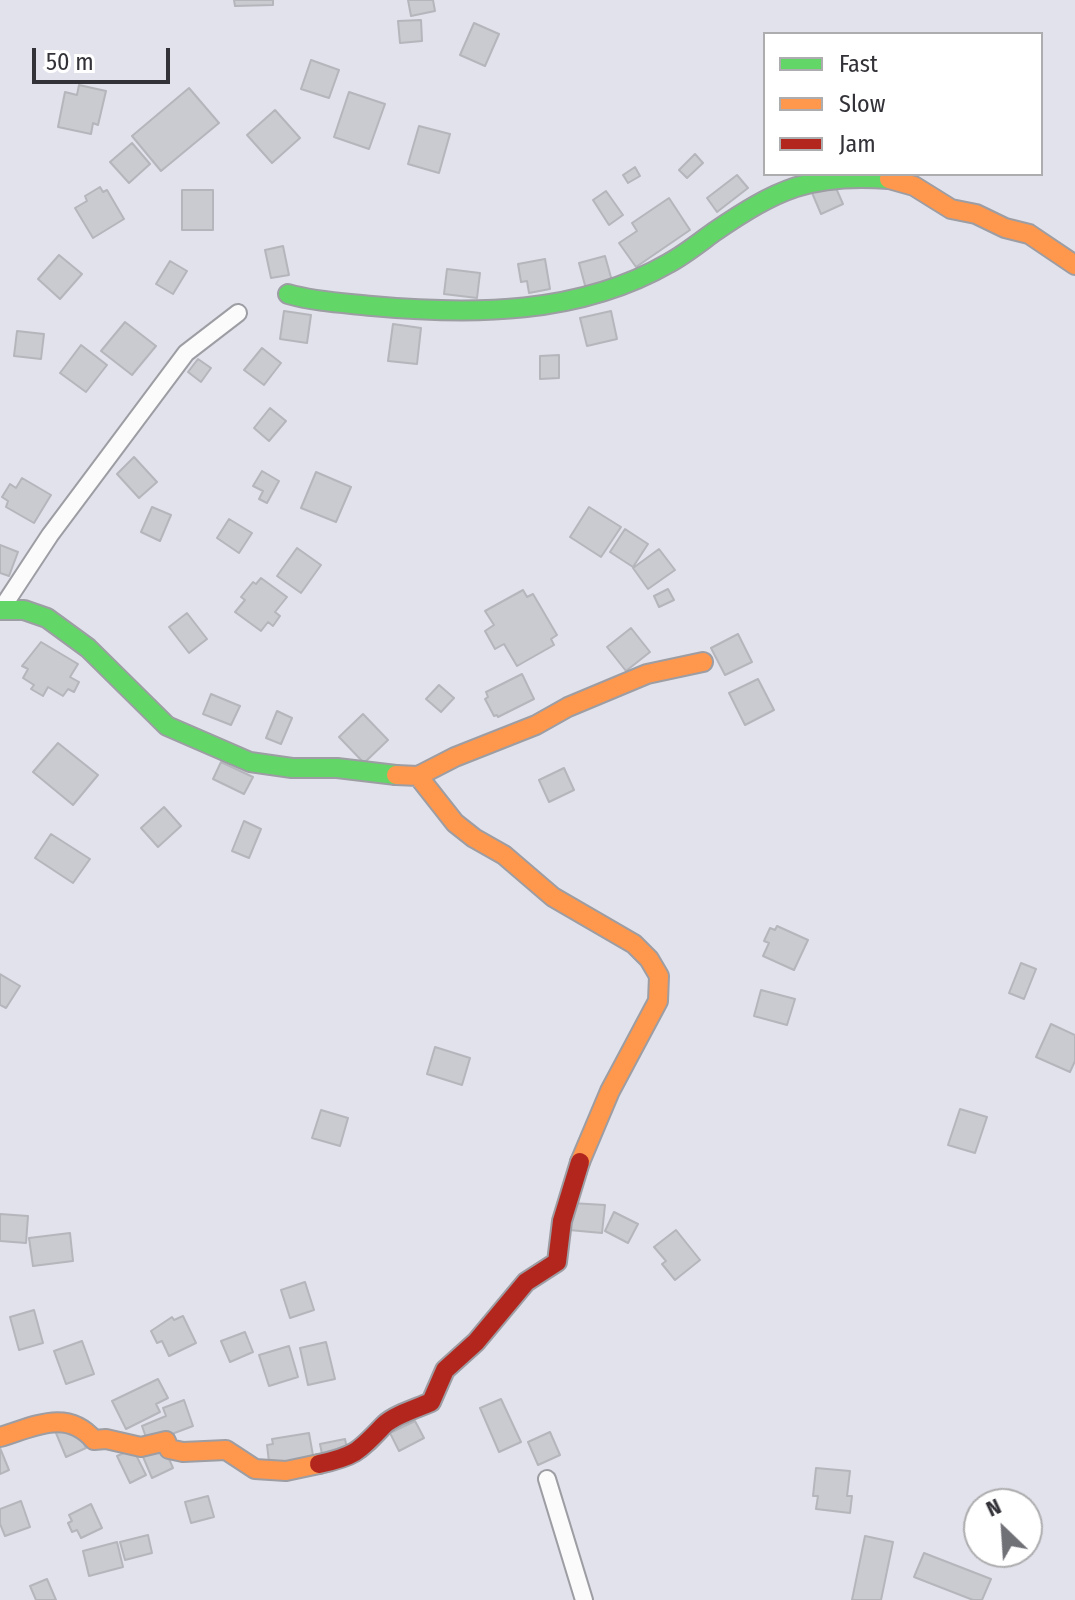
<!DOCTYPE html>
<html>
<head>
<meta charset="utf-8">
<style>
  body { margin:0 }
  #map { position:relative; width:1075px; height:1600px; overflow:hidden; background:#e2e2ec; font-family:"Fira Sans Condensed",sans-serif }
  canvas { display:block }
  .legend { position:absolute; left:763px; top:32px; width:280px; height:144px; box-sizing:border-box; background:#fff; border:2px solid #adadaf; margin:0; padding:10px 14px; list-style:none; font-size:24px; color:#323238 }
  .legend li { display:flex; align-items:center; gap:16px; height:40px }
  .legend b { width:40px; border:2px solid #adadaf }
  .north { position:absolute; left:963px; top:1488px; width:80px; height:80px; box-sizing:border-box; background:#fff; border:2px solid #adadaf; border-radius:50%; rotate:335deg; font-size:22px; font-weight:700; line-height:32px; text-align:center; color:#323238 }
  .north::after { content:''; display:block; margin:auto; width:28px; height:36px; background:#707077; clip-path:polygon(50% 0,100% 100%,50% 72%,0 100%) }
  .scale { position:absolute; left:32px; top:48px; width:138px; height:36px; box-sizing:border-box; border:4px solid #323238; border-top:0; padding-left:10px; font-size:24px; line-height:28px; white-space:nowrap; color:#323238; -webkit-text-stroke:6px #fff; paint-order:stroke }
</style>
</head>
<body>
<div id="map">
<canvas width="1075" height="1600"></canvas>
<ul class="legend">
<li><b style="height:10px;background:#63d668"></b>Fast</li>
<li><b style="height:10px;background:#ff974d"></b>Slow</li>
<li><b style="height:10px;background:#b3261e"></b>Jam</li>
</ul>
<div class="north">N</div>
<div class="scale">50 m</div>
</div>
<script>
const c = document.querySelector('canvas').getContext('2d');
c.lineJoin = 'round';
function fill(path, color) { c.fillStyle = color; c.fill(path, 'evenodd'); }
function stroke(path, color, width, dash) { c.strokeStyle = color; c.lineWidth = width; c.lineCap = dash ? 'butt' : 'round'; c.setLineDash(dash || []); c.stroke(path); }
const building = new Path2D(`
  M234,0H273V5L235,6Z
  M408,0H433L435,11L411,16Z
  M421,20L422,41L400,43L398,21Z
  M474,23L499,34L485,66L460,55Z
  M311,60L339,70L329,98L301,89Z
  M79,85L106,91L98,125L93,123L91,134L58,127L65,92L77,95Z
  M189,88L219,123L161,171L132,136Z
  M349,92L385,104L369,149L334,137Z
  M275,110L300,138L272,163L247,135Z
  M419,126L450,134L439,173L408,164Z
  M132,143L150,164L129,183L110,162Z
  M695,154L703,163L687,178L679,170Z
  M635,167L640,176L628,183L623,175Z
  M737,175L748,188L717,212L707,198Z
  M832,179L843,204L821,214L810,188Z
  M100,187L103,192L107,190L124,219L93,238L75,208L87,201L85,196Z
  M182,190H213V230H182Z
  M606,191L623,215L609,225L593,200Z
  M669,198L690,230L636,267L619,243L637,231L632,223Z
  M283,246L289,275L271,278L265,250Z
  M59,255L82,274L60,299L38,279Z
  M605,256L612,281L586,289L579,263Z
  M545,259L550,289L529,293L527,281L521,282L518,264Z
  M170,261L187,271L173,294L156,284Z
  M447,269L480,273L477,298L444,294Z
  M284,311L311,315L307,343L280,339Z
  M611,311L617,339L587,346L580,318Z
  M125,322L156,346L132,375L101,351Z
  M393,324L421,328L417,364L388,361Z
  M17,331L44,334L41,359L14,356Z
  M81,345L107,365L86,392L60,373Z
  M262,348L281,363L264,385L244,370Z
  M559,355V378L540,379V356Z
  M198,359L211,368L201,382L188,372Z
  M270,408L286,421L269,441L254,428Z
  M134,457L157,482L139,498L117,474Z
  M262,471L279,481L267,503L259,499L263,491L253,486Z
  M316,472L351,487L336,522L301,508Z
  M22,478L51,495L34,523L6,507L8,501L2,497L10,484L16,488Z
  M152,507L171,515L160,541L141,532Z
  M589,507L621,527L601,557L570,537Z
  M229,519L252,533L239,553L217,538Z
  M625,529L648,544L633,567L610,552Z
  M0,545L18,552L9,576L0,573Z
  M297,548L321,565L301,593L277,576Z
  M659,549L675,570L648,589L633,568Z
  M261,578L287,597L275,612L280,616L273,626L268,622L261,631L235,612L245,600L241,597L253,582L256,584Z
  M668,589L674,600L659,607L654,596Z
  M523,590L527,597L533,594L557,635L551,639L554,645L517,666L504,644L495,649L485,631L494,625L485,611Z
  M187,613L207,639L189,653L169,627Z
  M631,628L650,652L626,671L607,647Z
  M738,634L752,662L725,675L711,648Z
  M41,642L78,664L70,677L79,682L74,692L68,689L63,696L48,687L43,696L31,689L34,685L23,678L28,669L22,666Z
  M522,674L534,699L498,717L497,715L494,716L485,699L488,697L486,692Z
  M758,679L774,710L745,725L729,693Z
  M439,685L454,698L441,712L426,699Z
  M211,694L240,706L231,725L203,714Z
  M277,711L292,718L281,744L266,738Z
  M363,714L388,740L364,763L339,737Z
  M58,743L98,775L73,805L33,772Z
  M221,762L253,777L244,794L213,779Z
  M564,768L574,790L549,802L539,780Z
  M164,807L181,826L158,847L141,828Z
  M244,821L261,829L249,858L232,851Z
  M51,834L90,859L73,883L35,858Z
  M777,926L808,940L794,970L763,956L769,943L764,941L770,928L775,930Z
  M1021,963L1036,969L1024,999L1009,993Z
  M0,974L20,986L6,1008L0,1005Z
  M761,990L795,999L787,1025L754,1016Z
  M1051,1024L1075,1035V1061L1070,1072L1036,1057Z
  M435,1047L470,1058L462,1085L427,1074Z
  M960,1109L987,1117L975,1153L948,1145Z
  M321,1110L348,1118L340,1146L312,1138Z
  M571,1203L605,1205L602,1233L569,1230Z
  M614,1212L638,1224L628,1243L605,1231Z
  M0,1214L28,1216L26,1243L0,1241Z
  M676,1230L700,1260L675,1280L662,1264L666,1261L654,1247Z
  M70,1233L73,1261L33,1266L29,1238Z
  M305,1282L314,1310L290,1318L281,1290Z
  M34,1310L43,1343L19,1350L10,1317Z
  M183,1316L196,1343L169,1356L162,1341L157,1343L151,1331L172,1317L174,1320Z
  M245,1332L253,1352L230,1362L221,1341Z
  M82,1341L94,1374L66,1384L54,1351Z
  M326,1342L335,1379L308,1385L300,1348Z
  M289,1346L298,1377L269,1386L259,1355Z
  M158,1379L168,1398L156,1404L160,1412L126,1429L112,1401Z
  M501,1399L521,1442L499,1452L480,1408Z
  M184,1400L193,1426L148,1443L142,1426L166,1416L163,1408Z
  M415,1421L424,1438L399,1451L390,1433Z
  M76,1425L86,1448L66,1457L56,1433Z
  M550,1432L560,1455L538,1465L528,1442Z
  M309,1433L314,1461L269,1462L267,1445L273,1444L272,1439Z
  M345,1439L348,1454L323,1459L320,1444Z
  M162,1443L173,1468L152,1478L141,1452Z
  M0,1448L9,1470L0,1474Z
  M133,1449L146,1475L130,1483L117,1456Z
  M816,1468L850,1471L847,1496H852L850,1513L816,1509L818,1496H813Z
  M208,1496L214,1517L191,1523L185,1502Z
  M21,1501L30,1527L5,1536L0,1524V1509Z
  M91,1504L102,1528L81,1538L77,1530L72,1532L68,1523L72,1521L69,1515Z
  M148,1535L152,1553L125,1560L120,1542Z
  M865,1536L893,1542L881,1600H852Z
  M117,1542L123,1567L89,1576L83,1551Z
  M924,1553L991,1579L982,1600H973L914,1577Z
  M47,1579L56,1600H36L30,1586Z`);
fill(building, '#cacad1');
stroke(building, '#b5b5bc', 2);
const street = new Path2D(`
  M0,611L50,535L186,353L238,313
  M547,1479L584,1600`);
const fast = new Path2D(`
  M288,294C316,302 344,303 372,306C472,315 579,315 669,263C684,255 699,243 714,232C777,189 811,173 889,179
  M0,610H24L47,618L88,648L167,726L250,762L292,768H337L396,775`);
const slow = new Path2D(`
  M889,179L914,186L951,209L976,214L1005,228L1029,234L1075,265
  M396,775L418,776L455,757L536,725L568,707L647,674L703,662
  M418,776L455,823L474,838L504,855L553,897L634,944L649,959L659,976L658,1001L610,1091L580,1162
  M0,1437C34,1427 67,1408 94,1440L106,1439L141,1447L166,1441L169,1449L183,1452L226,1450L255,1469L286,1471L319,1464`);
const jam = new Path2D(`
  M319,1464C356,1456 359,1451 384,1425C394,1415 418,1408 431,1402L445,1370L476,1342L526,1282L557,1262L562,1221L580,1162`);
stroke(street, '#9d9da4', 20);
stroke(fast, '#9d9da4', 22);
stroke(slow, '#9d9da4', 22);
stroke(jam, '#9d9da4', 22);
stroke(street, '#fbfbfc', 16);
stroke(fast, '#63d668', 18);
stroke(slow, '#ff974d', 18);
stroke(jam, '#b3261e', 18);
</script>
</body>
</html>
